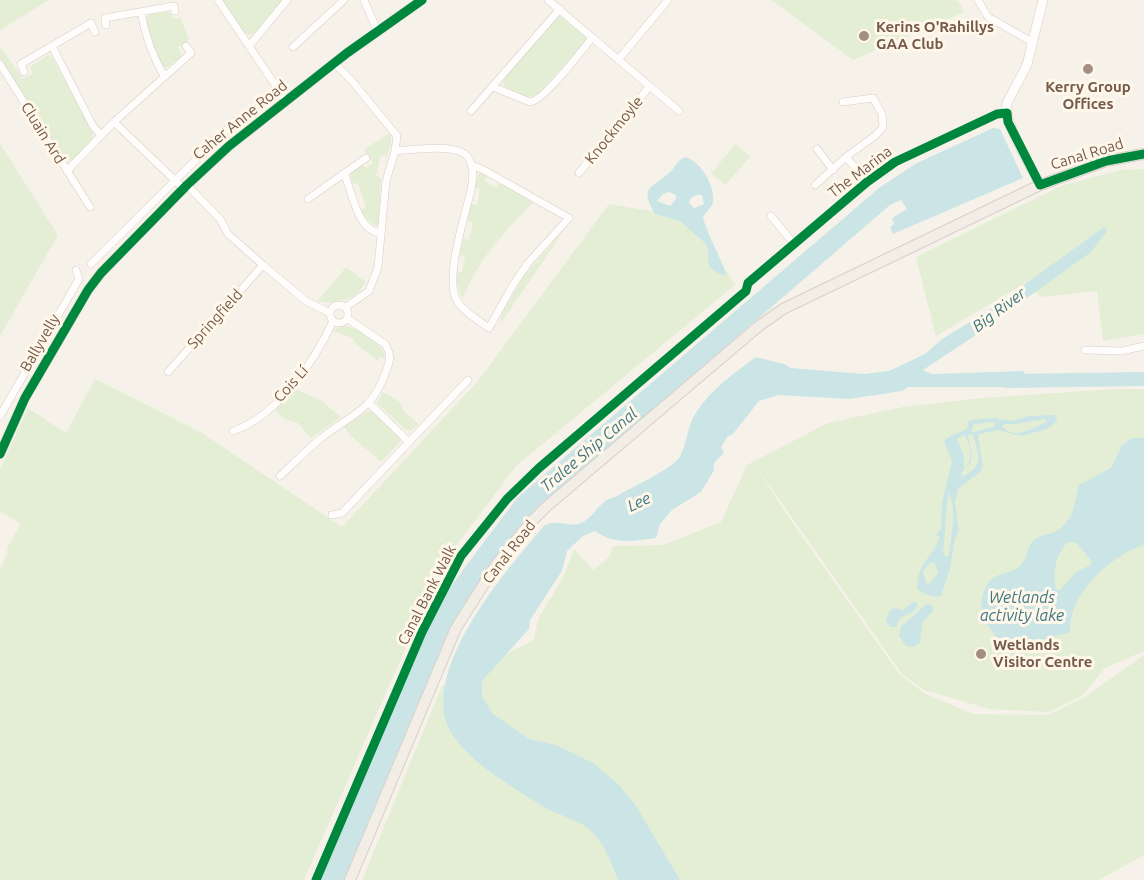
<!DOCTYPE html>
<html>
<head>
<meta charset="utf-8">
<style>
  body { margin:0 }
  canvas { display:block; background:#f6f2ea }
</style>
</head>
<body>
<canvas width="1144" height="880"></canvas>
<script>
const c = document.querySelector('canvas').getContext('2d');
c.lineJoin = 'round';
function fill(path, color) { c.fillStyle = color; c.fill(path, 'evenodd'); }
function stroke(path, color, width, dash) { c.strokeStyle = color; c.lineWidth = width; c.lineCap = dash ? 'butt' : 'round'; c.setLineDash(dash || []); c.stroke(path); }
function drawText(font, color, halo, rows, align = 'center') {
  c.font = font + ' Ubuntu,sans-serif'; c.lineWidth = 6; c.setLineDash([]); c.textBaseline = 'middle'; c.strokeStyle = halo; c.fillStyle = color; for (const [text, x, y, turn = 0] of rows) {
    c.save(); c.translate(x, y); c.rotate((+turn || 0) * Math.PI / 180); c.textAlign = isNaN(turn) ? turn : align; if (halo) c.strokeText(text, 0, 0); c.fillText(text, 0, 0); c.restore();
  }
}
fill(new Path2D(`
  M0,0H49L0,30Z
  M222,0H282L255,33L249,35L244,32Z
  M771,0H955L961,5L964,12L853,60Z
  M168,12L171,13L173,19L181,18L189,40L178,48L182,56L166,68C152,60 148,33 145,18L151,14Z
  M560,16L588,38L537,95L527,97L505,87L503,83L505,77L555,20Z
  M0,46L23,79L32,74L30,67L48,55L52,57L93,133L92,141L75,160L68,161L63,157L0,59Z
  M391,132V144L387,156L381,155L376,176L381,178L379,221L378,225L375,226L360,212V210L366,207L358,183L352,184L350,172L362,164L366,168L373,163L364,150Z
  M0,144L58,235L0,336Z
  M736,144L750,157L725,185L711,173Z
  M1144,169V334L1103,341L1097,291L1041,297L1025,283L936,336L916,257L1061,186L1121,170Z
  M482,173L488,175L484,181L496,188L500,183L534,202C505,230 478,260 463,298C458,290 456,282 458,272H462L465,256L460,255L463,239L469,240L473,223L467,221L471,204L477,205L480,189L475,188L478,174Z
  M609,204L693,218L735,285L516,466L442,565L304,880H0V568L8,552L6,550L21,524L0,511V469L28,408L66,433L95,379L202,433L342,527L478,381Z
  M563,232L501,323V315L524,275Z
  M346,267L366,282C363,286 360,291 356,294C348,301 327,305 318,301Z
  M347,326C360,329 385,344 385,359L380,357L378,361L356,344L353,338L333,331L336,328Z
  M295,389L322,401L341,417L311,438L298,423L284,419L275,409Z
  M1114,389H1144V651L1105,668L1082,696L1048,712L989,709L924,690L902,674L755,465L787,515L900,675L924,693L973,714L1048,715L1085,697L1144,655V855L1099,880H362L442,686L534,640L538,619L563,578L574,549L593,570L609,557L613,546L663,545L721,522L747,465L828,423L903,407L982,398Z
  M383,392L400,402L404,411L419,424L410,431L405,429L377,403Z
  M371,411L398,435L401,441L381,462C368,448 356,444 344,427L366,412Z`), '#e3eed4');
fill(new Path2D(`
  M993,128L1000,129L1023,178L893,234L890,227L894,224L892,218L907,209L901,200L890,205L528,517L497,557L451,626L344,880H321L436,606L517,498L879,188L915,164Z
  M685,157C701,161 715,186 713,202C712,208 705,212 703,218C709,238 719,254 726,273L724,276C698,265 714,258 705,243L680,221L655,214C639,186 651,189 669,173C676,167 676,161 685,157ZM669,192L676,195V199L670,206L657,201L663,194ZM697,195H702L704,204L694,208L689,203L691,198Z
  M1104,227L1107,231L1091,252L970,339L923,370L932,374L1024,371L1025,387H908L902,391L849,399L779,395L759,401L733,434L727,437L721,448L724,453C718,459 712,462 714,470L701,492L672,510L660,524L656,538C634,541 614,545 595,531L583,536L567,551L562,571L530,620L529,629L482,681V696L493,714L529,739L556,745L593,763L619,785L636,806L680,880H618C611,862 604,842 589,829C579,820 557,815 544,807C513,787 477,768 455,738C410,680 507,569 544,526C556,518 569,528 581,523C595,517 600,499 615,497C630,488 670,470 679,458C686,447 687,430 693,418C707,392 733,374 756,357L784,364L791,368L864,374L889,371L925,354L942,339L988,311Z
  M1054,415L1057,418L1056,422L1047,429L1021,436L998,430L979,434L978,437L983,466L981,471L958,489L955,503L959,530L955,539L950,569L941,596C932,598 923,594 917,588C919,559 931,561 940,537L937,535L932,539L941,529L942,503L952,461L944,442C950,432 962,435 968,427V422L971,420L993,418L1013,421L1028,416ZM1046,419V422C1032,428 1014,441 1002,426L1005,424H1015ZM993,422L995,423L994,427L973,432L971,431L974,424ZM971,433L973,435C979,457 985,463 963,477L961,473L971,462V448L968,436ZM964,435C972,445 973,460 964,469V456L957,439ZM948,493C958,507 951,537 949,555L947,557L943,554ZM931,562L935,563L938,573L929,584L926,583L923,572Z
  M1132,438H1144V544C1137,548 1129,550 1122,555C1097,571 1069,599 1070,632L1038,641L1014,656C997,637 972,616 985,589C987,586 989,580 993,578C1002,572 1014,573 1022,564C1028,557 1027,545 1034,540C1045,531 1056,538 1068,520C1076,509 1075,496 1079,485L1111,468L1122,445ZM1068,542L1077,543L1092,562L1089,566L1077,571L1060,590H1056C1053,573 1055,554 1068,542Z
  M913,602L918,603L914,611L900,618L896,627H890L886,621L889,611L894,608L903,610Z
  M926,604L932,605L933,611L923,621L920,642L914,647L906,646L899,636L901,627Z`), '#cbe5e7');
stroke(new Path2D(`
  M1006,381L1144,379`), '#cbe5e7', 14);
const minor = new Path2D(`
  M218,0L286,101
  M364,0L377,30
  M548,0L679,111
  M978,0L988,17L1032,42
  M141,12C145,36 152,55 164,76
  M106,25L105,18L174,6L175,11
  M250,45L287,0
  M52,46L93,126L101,135
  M293,47L344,0
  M618,60L668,0
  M334,63L352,81L397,136L395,151L386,181L378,267L369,291L346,307
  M0,64L90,207
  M24,72L21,64L91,23L95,32
  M493,87L530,102C544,101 581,51 592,38
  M843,102L873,98L882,114L883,127L876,135L846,157L867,182
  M471,111L560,9
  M114,122L183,188
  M817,149L833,170
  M395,151C412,150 451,144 465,154C475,162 473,180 471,190C465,216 444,279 457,301C465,313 478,320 489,328L513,285L528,263L569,218L482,169L471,165
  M67,171L114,122L191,53L186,46
  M344,173C352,191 357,232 381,233
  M579,173L649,87
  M187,185L220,219L228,234L263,265L306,301L330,313
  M815,185L846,157
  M308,199L366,158
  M771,216L794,244
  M91,264L235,121
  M748,283L867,182L895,162L997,114L1007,113
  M330 314a9 9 0 1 1 18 0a9 9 0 1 1-18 0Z
  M1085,350L1122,351L1144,346
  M168,372L263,265
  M0,416L79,279L76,270
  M233,431C276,417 315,361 333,321
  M409,442L468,380
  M280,476C294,463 307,450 321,438C349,416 372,411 385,374C390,362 392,355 385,344L348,319
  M332,515L342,513L409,442L369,403`);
const tertiary = new Path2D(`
  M0,454L25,398L88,290L101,273L187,185L229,146L347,53L422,0`);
const secondary = new Path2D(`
  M1040,185C1031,166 1003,123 1007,103L1027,65L1043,0`);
const primary = new Path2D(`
  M350,880L456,628L496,565L531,522L546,507L759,326L783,309L1040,185L1106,161L1144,154`);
stroke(minor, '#d5cec6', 8);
stroke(tertiary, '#d5cec6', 10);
stroke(secondary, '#d6cec6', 10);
stroke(primary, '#d8cfc9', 12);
stroke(minor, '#fefdfc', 7);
stroke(tertiary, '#fefdfc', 8);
stroke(secondary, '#fefdfc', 9);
stroke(primary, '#f2ede5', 10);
stroke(new Path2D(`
  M0,454L25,398L88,290L101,273L187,185L229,146L347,53L422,0
  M316,880L422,632L461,556L507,499L539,468L746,291L748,283L867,182L895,162L997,114L1007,113L1008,122L1040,185L1106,161L1144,154`), '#00873e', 9);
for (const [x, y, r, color] of [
  [864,36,6,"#a28f81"],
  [1088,69,6,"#a28f81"],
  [981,654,6,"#a28f81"]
]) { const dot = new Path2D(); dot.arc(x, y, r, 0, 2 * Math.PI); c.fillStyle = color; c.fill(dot); stroke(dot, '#fff7ea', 2); }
drawText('bold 15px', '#755949', '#fff7ea', [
  ["Kerins O'Rahillys",876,27],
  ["GAA Club",876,44],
  ["Kerry Group",1088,87,"center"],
  ["Offices",1088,104,"center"],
  ["Wetlands",993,645],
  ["Visitor Centre",993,662]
], 'left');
drawText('15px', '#755949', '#fff7ea', [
  ["Caher Anne Road",240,120,-39],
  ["Knockmoyle",614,130,-51],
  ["Cluain Ard",43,133,58],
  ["Canal Road",1087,154,-17],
  ["The Marina",860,172,-37],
  ["Springfield",215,319,-48],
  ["Ballyvelly",40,343,-60],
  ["Cois Lí",291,384,-48],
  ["Canal Road",509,552,-52],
  ["Canal Bank Walk",427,595,-63]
]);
drawText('italic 16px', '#3f7782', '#fff7ea', [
  ["Big River",999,310,-37],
  ["Tralee Ship Canal",589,450,-40],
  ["Lee",639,502,-26],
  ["Wetlands",1022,598],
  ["activity lake",1022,616]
]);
</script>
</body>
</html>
